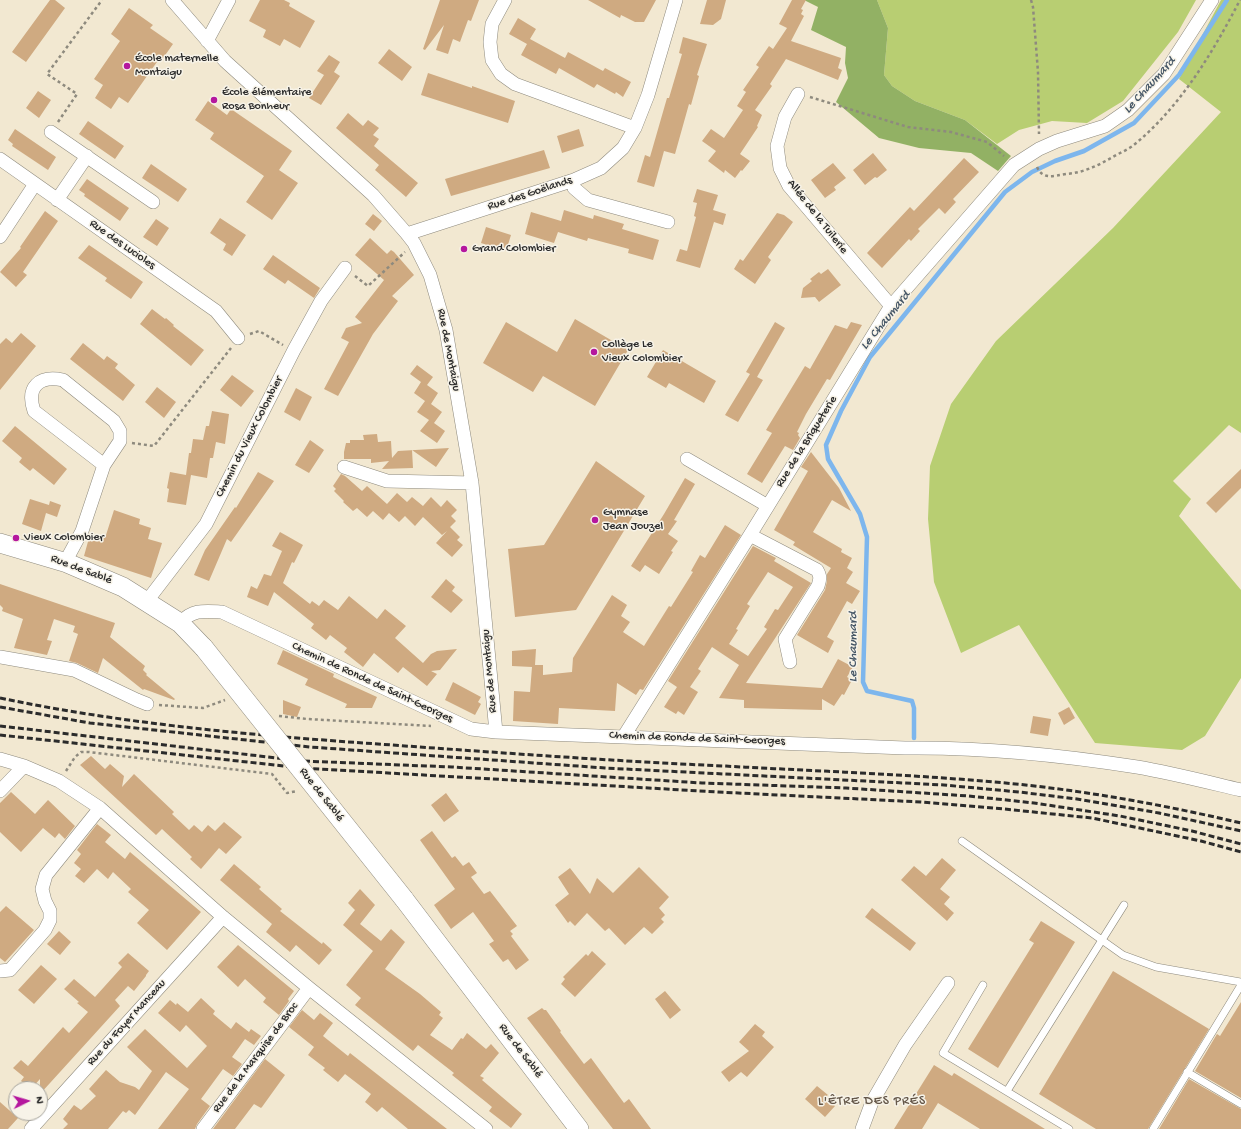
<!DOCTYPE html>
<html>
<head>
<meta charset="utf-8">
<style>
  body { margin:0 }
  #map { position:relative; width:1241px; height:1129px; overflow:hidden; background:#f2e8d1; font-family:"Gochi Hand",sans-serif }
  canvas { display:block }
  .north { position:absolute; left:8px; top:1081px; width:40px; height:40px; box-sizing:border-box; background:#f7f3e8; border:1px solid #a5a39c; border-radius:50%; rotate:85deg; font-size:11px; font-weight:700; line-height:16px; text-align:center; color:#2b2b2b }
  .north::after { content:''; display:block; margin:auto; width:14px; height:18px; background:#b5179e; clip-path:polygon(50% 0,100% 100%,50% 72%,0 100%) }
</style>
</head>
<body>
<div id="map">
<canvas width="1241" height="1129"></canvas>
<div class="north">N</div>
</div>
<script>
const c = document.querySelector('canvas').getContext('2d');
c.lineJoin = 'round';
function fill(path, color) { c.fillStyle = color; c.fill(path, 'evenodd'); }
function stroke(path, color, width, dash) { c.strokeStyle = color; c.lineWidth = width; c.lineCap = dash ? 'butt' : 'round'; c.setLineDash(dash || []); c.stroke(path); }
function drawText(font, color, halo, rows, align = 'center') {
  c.font = font + ' "Gochi Hand",sans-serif'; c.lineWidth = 3; c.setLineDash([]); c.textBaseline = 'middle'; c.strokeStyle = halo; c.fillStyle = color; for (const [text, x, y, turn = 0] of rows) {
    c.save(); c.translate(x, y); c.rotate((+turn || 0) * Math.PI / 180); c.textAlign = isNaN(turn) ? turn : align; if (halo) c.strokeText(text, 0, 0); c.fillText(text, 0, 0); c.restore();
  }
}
fill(new Path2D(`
  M877,0H1196L1178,32L1123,101L1087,123L1052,121L1019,130L997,144L965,120L915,101L892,86L884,75L888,28Z
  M1221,0H1241V433L1229,425L1173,481L1191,499L1179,516L1241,590V678L1205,736L1182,750L1095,743L1019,625L961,653L934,582L928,519L930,466L951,404L996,341L1113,228L1221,112L1179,79Z`), '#b8ce72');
fill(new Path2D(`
  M804,0H877L888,28L884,75L892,86L915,101L965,120L1011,156L998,171L971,153L919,148L879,138L836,102L848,78L845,63L846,47L811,30L818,7Z`), '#92b164');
stroke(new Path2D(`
  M914,738V708L912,701L867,691L863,682L867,537L860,514L828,459L826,445L841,411L870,357L1005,192L1032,172L1055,161L1084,151L1134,123L1179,75L1227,0`), '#7db6ed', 4.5);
fill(new Path2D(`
  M50,0H55L65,8L26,62L12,52Z
  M260,0H284L290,3L289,6L315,21L300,48L284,39L280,46L263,37L266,30L249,21Z
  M440,0H479L471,21L468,20L460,42L453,39L448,54L436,50L444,25L425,50L423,49Z
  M588,0H656L644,22H635L621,15L620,18Z
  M707,0H726L721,19L713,25L700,24Z
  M792,0H806L801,9L803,10L801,14L804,16L791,41L841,58L838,68L842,70L838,80L786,59L770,84L772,86L755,110L762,115L757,126L758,127L740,154L750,161L742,171L741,170L735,178L725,170L724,173L708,161L716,151L702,141L711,129L724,138L743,110L737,106L746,92L743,90L759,67L756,65L769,46L773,49L787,28L779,24Z
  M129,8L153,25L150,28L173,44L161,61L159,59L128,103L119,97L111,109L95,98L103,85L94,79L120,41L111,34Z
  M518,18L536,29L530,39L565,58L568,52L603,71L605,68L631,82L623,97L616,92L615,94L597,84L594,88L559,68L556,74L521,55L527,44L509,34Z
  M683,37L707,44L697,75L699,76L691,105L689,104L675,154L664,151L654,187L637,182L645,155L650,157L667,98H669L682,54L679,53Z
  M389,49L412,67L402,81L378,63Z
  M329,55L340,62L334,72L340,76L321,105L309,98L324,75L317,71Z
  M428,73L472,88V86L515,101L508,123L421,95Z
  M38,91L51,100L39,118L26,108Z
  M208,101L227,115L231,109L292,151L279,170L298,183L272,220L246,202L264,176L210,139L214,133L195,120Z
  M348,113L363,126L368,120L379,128L373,135L379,139L374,146L418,183L406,197L375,170L379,165L336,128Z
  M88,121L124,146L115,159L79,134Z
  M15,129L56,157L48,170L12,146L13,144L8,140Z
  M579,129L584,146L562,153L557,136Z
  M544,150L550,168L451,196L445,179Z
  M873,153L887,170L877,178L875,177L865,185L853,170Z
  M964,158L979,172L953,199L956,202L945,214L939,208L918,229L920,231L911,241L909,239L882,268L867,253L910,207L914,211Z
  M833,163L846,178L834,187L836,190L825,198L811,180Z
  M151,164L187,189L178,202L142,178Z
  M87,179L129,208L120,221L84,196L85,194L79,190Z
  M697,189L718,195L713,210L726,214L723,225L714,222L700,268L676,261L680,249L687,251L696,217L694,216L697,203L693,202Z
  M564,210L593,219L594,215L624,224L622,229L659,240L653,260L628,253L629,249L588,238L587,241L558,232L554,243L525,234L531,212L561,221Z
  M45,211L58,221L23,272L27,275L16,287L0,272L21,248L20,247Z
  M777,213L784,215L793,222L768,257L771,260L755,284L734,269L740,259L743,261Z
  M373,214L382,221L374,231L365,224Z
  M220,218L246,235L232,256L223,250L226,244L210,233Z
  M156,219L169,228L157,246L143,237Z
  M486,227L511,235L506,251L481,243Z
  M370,238L387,254L391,250L394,252L414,275L392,296L398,301L373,334L338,396L324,389L349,342L341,338L346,328L362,323L355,317L384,280L355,255Z
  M89,245L143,282L131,299L105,281L107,278L78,258Z
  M273,255L320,288L314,298L288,280L285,284L263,269Z
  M828,269L841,285L819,302L815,297L801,298L803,288L812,281L810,279L819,272L821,274Z
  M152,309L165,319L166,318L174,325L173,326L204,350L191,366L140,324Z
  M575,319L628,350L595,406L543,376L533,392L483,363L506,322L557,352Z
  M775,322L785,328L757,377L763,380L738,422L725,415L750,374L746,372Z
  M851,322L862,325L830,380L827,379L806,414L797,432L799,433L798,435L800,438L793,450L785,446L762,483L747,474L772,433L766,430L805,366L810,369L835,325L847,329Z
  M21,333L36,346L0,390V344L6,338L12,343Z
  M83,343L104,360L107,356L118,364L115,368L135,385L123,401L70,359Z
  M663,350L716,381L704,403L669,383L666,388L647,377Z
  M417,365L433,377L427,385L438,393L431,404L442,412L434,423L445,431L437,443L420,431L429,420L417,412L425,401L414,393L421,382L410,374Z
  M232,375L254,391L241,407L220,390Z
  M157,387L176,402L164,418L145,402Z
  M296,388L312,397L300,421L284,412Z
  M212,411L229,414L225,444L216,442L213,458H210L207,478L191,475L186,505L167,502L169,489L167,488L170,472L186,475L189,453H191L193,439L203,440L206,426H209Z
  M15,426L67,469L54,485L33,468L30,471L25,467L19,462L22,458L2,441Z
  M377,434L378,442L391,441L392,458L398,451L449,448L436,467L412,450L413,468L382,469L389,461L371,463V459H344V452L346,443H350V440H364L363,435Z
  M310,440L324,450L309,473L295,465Z
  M811,452L839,488L851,511L832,500L813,532L842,549L841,552L852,558L847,568L853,572L846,583L860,591L852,604L847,601L827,637L834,641L828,653L797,635L825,590L827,581V574L831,568L793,545L795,542L774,530L808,471L801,467Z
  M596,461L645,496L576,610L515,617L508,549L544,545Z
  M1241,469V488L1216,513L1206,503Z
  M258,472L274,481L231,542L227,539L209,581L194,575L205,550L235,507L236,508Z
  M341,474L345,476L362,491L367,486L387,504L397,493L407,502L412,497L423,506L431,497L441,507L447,500L457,510L451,516L456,521L450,527L460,537L457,540L463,545L452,557L436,543L447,531L442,535L423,517L415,526L405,516L399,522L389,513L383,520L373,511L367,517L357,508L353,511L343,502L344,501L334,491L336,489L333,486Z
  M685,478L695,484L674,520L677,521L668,534L678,541L671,551L673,552L659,574L645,565L640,572L631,566L664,514Z
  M30,499L49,505L50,501L61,505L57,517L46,513L41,531L22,524Z
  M114,510L140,519L139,524L151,528L148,539L162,543L151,578L84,556L89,538L99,541L106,535Z
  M725,525L741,535L643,690L640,689L636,695L617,683L615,711L559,708L558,724L513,721L514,691L530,692L532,667L512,666V651L536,649L535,665H543V675L572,672L573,658L612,595L627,605L621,616L630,622L623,632L644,646L669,606L671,607L693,572L691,571L700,555L705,558Z
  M280,532L303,545L294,563L292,562L283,583L310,604L312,601L319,606L324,600L338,610L349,596L377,619L385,609L406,626L395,638L423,663L431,654L437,651L457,649L440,670L431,671L437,674L427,686L403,667L398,673L374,653L363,667L344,652L347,648L330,635L326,640L311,628L314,624L274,592L268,606L247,597L251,586L257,589L264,574L271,576L282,551L272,546Z
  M753,546L776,558L774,561L811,583L746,683L822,688L838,659L853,667L847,677L852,680L844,695L842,694L834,706L822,699V710L744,708V700L719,698L739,665L712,647L698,669L701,671L690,687L698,692L684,715L678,711L676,714L664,707L677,687L668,681ZM768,572L793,587L778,610L775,609L764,627L767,629L748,656L729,644L738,630L736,629L750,606L747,604Z
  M446,579L455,587L452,591L463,600L451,613L431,597Z
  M0,584L115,623L110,637L145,666L143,670L147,674L146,675L175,699L174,700L144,689L143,690L103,658L98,673L77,663L69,661L78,634L73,632L75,626L54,619L47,640L52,641L47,655L14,648L23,619L2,611L3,608L0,605Z
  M283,650L334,674L333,677L377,697L372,708H345L347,704L305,685L308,679L277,664Z
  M453,682L481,697L478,702L481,704L475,715L445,700Z
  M283,700L301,707L297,717L283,714Z
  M1069,707L1075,718L1064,725L1058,713Z
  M1033,716L1051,719L1048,736L1030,733Z
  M91,756L105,769L110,764L124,776L122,787L134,774L174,812L172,814L189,830L194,825L202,832L208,825L215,831L224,822L242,837L226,854L219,848L201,869L190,859L192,857L162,829L156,835L80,765Z
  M11,792L35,814L48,800L75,826L65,839L59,833L55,838L43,828L21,852L0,832V803Z
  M446,793L459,811L444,822L431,805Z
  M97,824L111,835L105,842L125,859L130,852L201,912L167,950L137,923L149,910L128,892L131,889L113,872L108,879L97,869L84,883L75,876L81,869L74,863L81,854L77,850Z
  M432,831L452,858L455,856L463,866L469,862L477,873L471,877L484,894L490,891L517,926L510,931L513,934L511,936L529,960L516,970L508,959L503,962L489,944L494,941L473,912L451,929L434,905L455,889L420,840Z
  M942,858L956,870L940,889L950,897L944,904L954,913L947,921L901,880L914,866L926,876Z
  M234,864L261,887L259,889L282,909L280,911L322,944L323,942L332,950L319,965L296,945L290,952L266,932L272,924L220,880Z
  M639,867L669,897L659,908L665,915L661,919L664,922L652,934L644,927L625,945L609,928L605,931L587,913L575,926L570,921L568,923L555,905L569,894L558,877L570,868L590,894L597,878L613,893Z
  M360,889L375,905L360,924L381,941L391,929L405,942L385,969L420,994L441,1012L439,1015L443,1018L430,1035L452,1050L461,1038L463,1039L467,1033L486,1049L491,1044L499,1053L480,1076L484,1078L482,1080L522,1114L511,1128L489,1111L492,1107L486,1102L452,1075L454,1073L418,1045L413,1051L355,1005L361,998L346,985L373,951L343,925L355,910L348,903Z
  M6,906L34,930L5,962L0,958V912Z
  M872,908L916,943L910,951L865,917Z
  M1041,921L1075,942L998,1068L968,1049L1034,943L1029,940Z
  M59,931L71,942L60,955L47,944Z
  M238,945L294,991L288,999L289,1001L279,1015L263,1002L266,998L245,979L238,987L217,967Z
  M592,951L606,964L575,997L561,984L565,979L563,977L586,954L588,956Z
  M128,953L149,971L146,975V976L134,991L128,986L115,1000L120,1006L40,1094V1079L31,1089L21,1081L24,1077L13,1068L21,1060L28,1066L63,1027L69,1033L88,1012L77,1003L79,1002L64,989L74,979L95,997L122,967L118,963Z
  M41,965L57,979L34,1004L18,990Z
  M1113,971L1209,1029L1148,1129H1096L1039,1094Z
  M665,991L681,1010L670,1019L655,999Z
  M201,998L215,1011L213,1014L231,1029L236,1022L249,1032L251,1029L261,1036L254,1045L245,1039L232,1057L242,1064L233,1076L223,1069L201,1099L210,1106L197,1124L195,1129H158L189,1089L166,1072L135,1115L129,1110L126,1113L123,1111L108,1129H63L68,1124L63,1119L74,1105L81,1110L96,1096L89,1089L106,1070L120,1082L135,1087L139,1090L152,1071L127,1047L145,1029L187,1068L207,1046L186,1025L180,1032L158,1013L170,1000L176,1005L177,1003L188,1012Z
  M1241,1002V1098L1195,1071L1217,1034L1220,1036Z
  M542,1008L544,1010H546L561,1031L560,1032L584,1064L591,1058L624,1103L629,1099L651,1129H613L527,1018Z
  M302,1010L314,1020L320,1013L333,1023L323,1036L348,1056L350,1053L447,1129H408L382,1107L377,1112L365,1102L371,1094L345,1074L338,1082L323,1070L325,1068L308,1055L314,1047L289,1027Z
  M755,1024L765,1032L762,1036L774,1047L747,1077L741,1072L729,1082L721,1072L749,1051L739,1042Z
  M265,1059L285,1075L262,1107L261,1108L254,1104L235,1129H213Z
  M934,1065L952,1076L954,1073L1045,1129H980L938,1103L922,1129H894Z
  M1189,1079L1241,1109V1129H1159Z
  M817,1086L828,1095L825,1097L835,1106L825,1117L805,1099Z
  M0,1102L18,1118L8,1129H0Z`), '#cfaa81');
const service = new Path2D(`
  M962,841L1123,955L1156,967L1241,982
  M983,985L943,1053L1069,1129
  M1187,1072L1241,1104
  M1007,1091L1124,905
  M1153,1129L1241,985`);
const minor = new Path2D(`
  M172,0L225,61L373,195L407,234L414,243L430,275L446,330L472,483L496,732
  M505,0L492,24L490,42L492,60L501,74L515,84L635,128
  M207,41L229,0
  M798,94L785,117L777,146L780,168L789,186L891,306
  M51,132L153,202
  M0,159L216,311L238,338
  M574,180V188L588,200L668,222
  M57,200L87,156
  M407,234L574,180L601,168L623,148L635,128L648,95L676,0
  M0,237L35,184
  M687,459L768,506
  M344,467L387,481L472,483
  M750,535L817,570C821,577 820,579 818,586L785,639L790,662
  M67,563L69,555L82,531L104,465L120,441V431L114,421L63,380C39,375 26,387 34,411L104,465
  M147,601L206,524L294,350L321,301L345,268
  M180,623C193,609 204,611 222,612L471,729L496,732L905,748C983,747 1061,755 1137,767C1172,773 1207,782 1241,790
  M0,657L74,670L137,700L147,704
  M624,736L750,535L891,306L1014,165L1039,149L1057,141L1105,126L1128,110L1164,74L1212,0
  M0,759L24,766L59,781L100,808L223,917L309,988L486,1129
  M0,791L24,766
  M0,971L10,970L45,930L50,920V911L45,901L42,889L46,875L100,808
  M31,1129L223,917
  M203,1129L309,988
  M862,1129L872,1102L905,1045L948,983`);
const secondary = new Path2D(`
  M0,543L67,563L123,587L180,623L204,648
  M404,899L579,1129`);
stroke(service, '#8e8a7e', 8);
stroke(minor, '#8e8a7e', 14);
stroke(secondary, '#8e8a7e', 20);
stroke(new Path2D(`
  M1031,0L1033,7L1038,72L1039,134
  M810,97L908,127L951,132L987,142L1004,156
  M58,122L77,94L47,74L102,0
  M1037,167C1043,180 1053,176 1066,174C1082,173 1097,166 1111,158C1119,153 1128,150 1135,144C1181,106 1213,52 1240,0
  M355,276L368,286L405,252
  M250,334L259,331L283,345
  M132,443L154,446L231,348
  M159,705L203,708L225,700
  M279,716L307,719L431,726
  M66,771L75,757L81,752H89L272,774L287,793L297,791`), '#8e8a7e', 2.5, [3, 3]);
stroke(service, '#fff', 7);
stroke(minor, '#fff', 13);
stroke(secondary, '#fff', 19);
stroke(new Path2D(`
  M0,698C129,725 261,736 392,745C503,753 613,761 724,766C814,771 904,774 994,782C1077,789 1160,804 1241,823
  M0,707L90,723L310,747L605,768L944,785L1019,792L1077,799L1159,813L1241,831
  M0,726L303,761L452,767L702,783L846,788L969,796L1034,803L1120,816L1192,831L1241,844
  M0,735L302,768L718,792L921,802L1004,809L1092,818L1201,841L1241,852`), '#2b2b2b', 3, [6, 3]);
const secondaryBridge = new Path2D(`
  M204,648L404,899`);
stroke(secondaryBridge, '#8e8a7e', 20, []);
stroke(secondaryBridge, '#fff', 19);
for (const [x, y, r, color] of [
  [127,66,4,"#b5179e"],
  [214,100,4,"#b5179e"],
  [464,249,4,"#b5179e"],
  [594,352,4,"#b5179e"],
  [595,520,4,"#b5179e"],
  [16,538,4,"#b5179e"]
]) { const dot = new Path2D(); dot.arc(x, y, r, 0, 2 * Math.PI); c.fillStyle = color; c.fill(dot); stroke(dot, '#f7f3e8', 1.5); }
drawText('12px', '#2b2b2b', '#f7f3e8', [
  ["École maternelle",135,59],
  ["Montaigu",135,73],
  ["École élémentaire",222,93],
  ["Rosa Bonheur",222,107],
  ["Grand Colombier",472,249],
  ["Collège Le",602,345],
  ["Vieux Colombier",602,359],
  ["Gymnase",603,513],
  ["Jean Jouzel",603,527],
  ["Vieux Colombier",24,538]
], 'left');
drawText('12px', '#2b2b2b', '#f7f3e8', [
  ["Rue des Goëlands",530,194,-18],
  ["Allée de la Tuilerie",817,217,52],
  ["Rue des Lucioles",122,245,35],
  ["Rue de Montaigu",448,350,79],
  ["Chemin du Vieux Colombier",250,437,-63],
  ["Rue de la Briqueterie",807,442,-58],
  ["Rue de Sablé",81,570,21],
  ["Rue de Montaigu",490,671,-95],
  ["Chemin de Ronde de Saint-Georges",372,683,25],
  ["Chemin de Ronde de Saint-Georges",697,739,2],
  ["Rue de Sablé",321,795,52],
  ["Rue du Foyer Manceau",127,1023,-48],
  ["Rue de Sablé",520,1051,53],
  ["Rue de la Marquise de Broc",256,1058,-53]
]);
drawText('italic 13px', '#445565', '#f7f3e8', [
  ["Le Chaumard",1150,86,-48],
  ["Le Chaumard",886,321,-51],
  ["Le Chaumard",854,647,-90]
]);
c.letterSpacing = '1px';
drawText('13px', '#645749', '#f7f3e8', [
  ["L'ÊTRE DES PRÉS",872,1102]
]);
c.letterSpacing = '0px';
</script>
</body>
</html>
